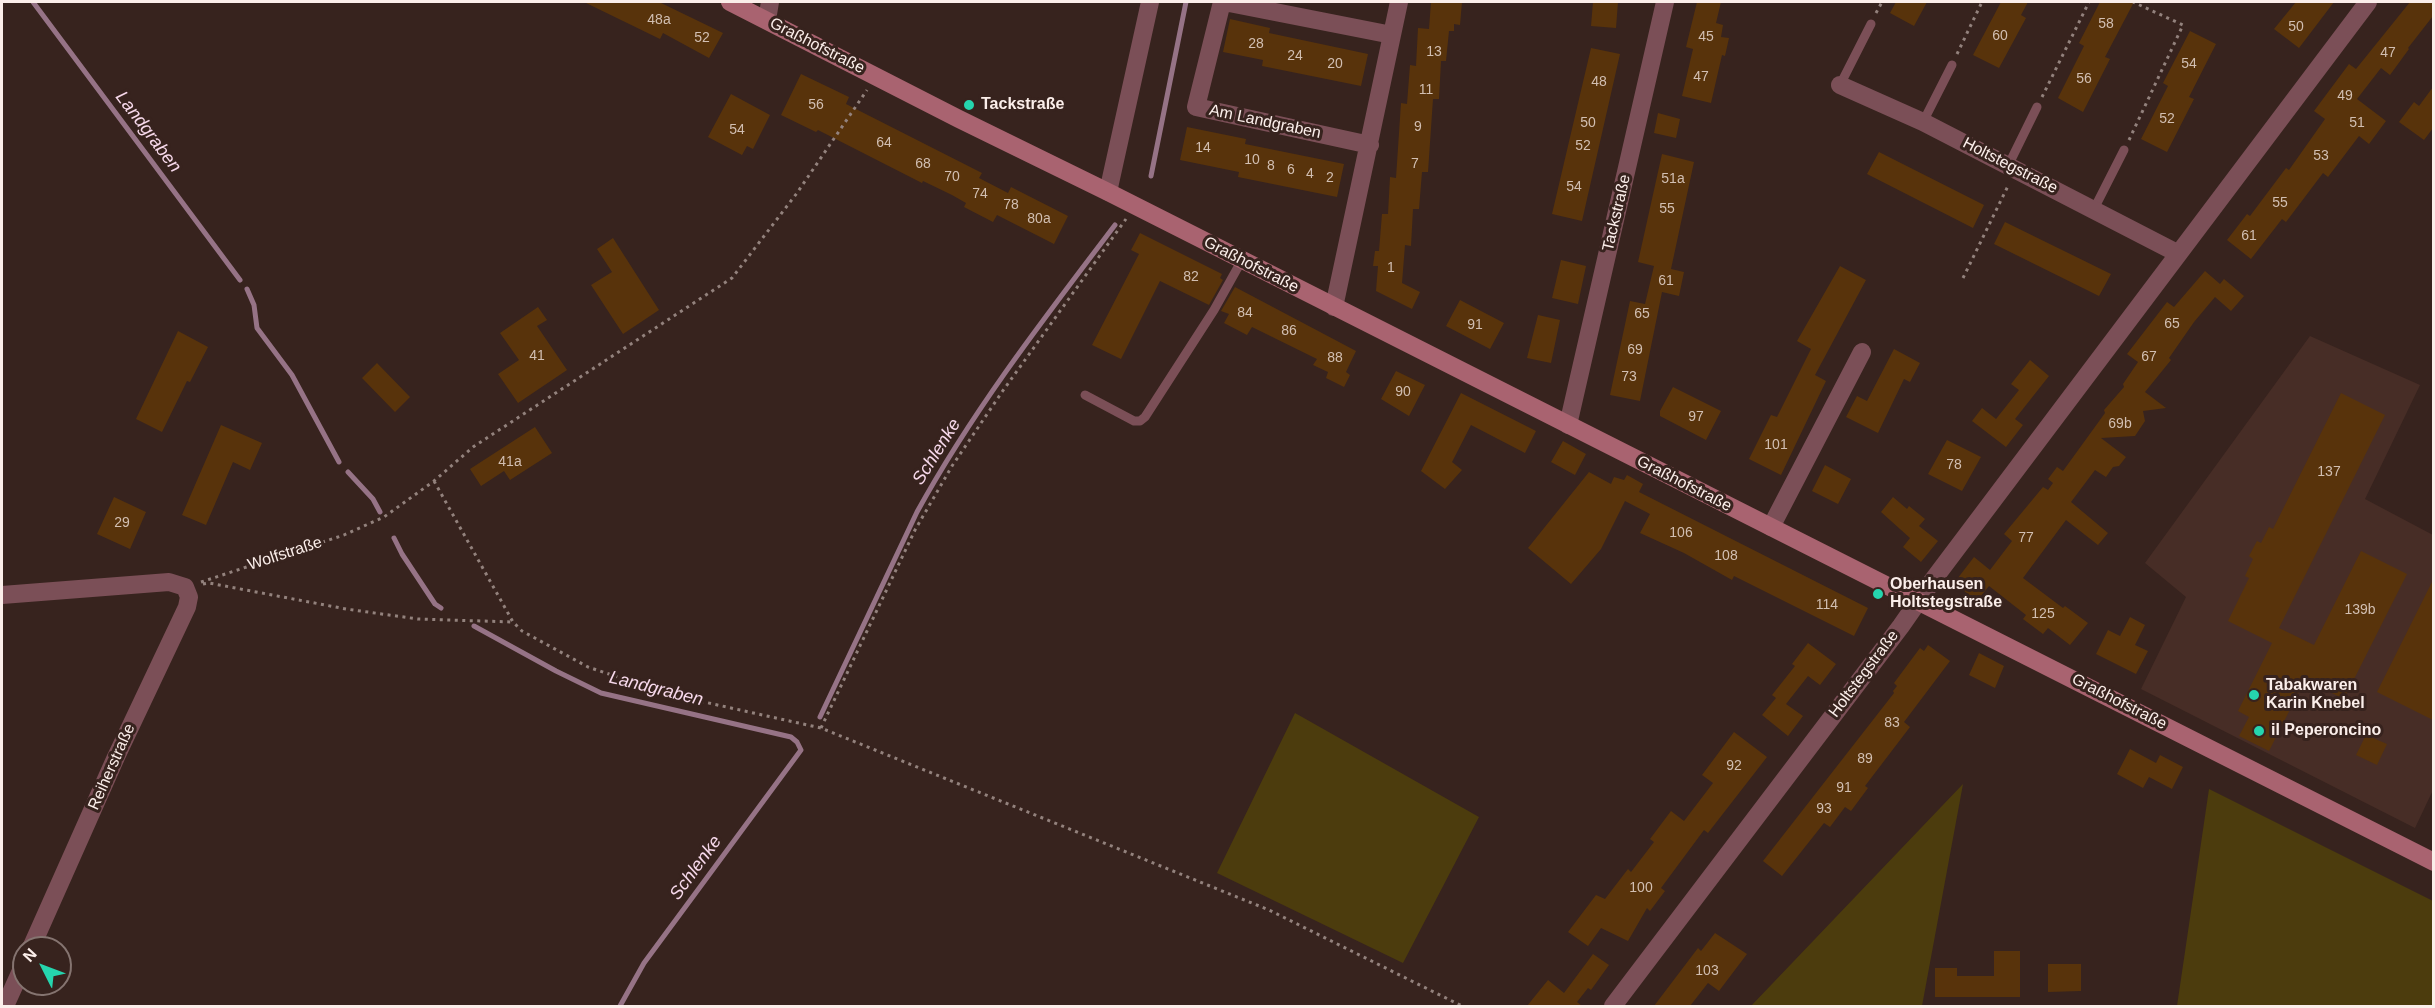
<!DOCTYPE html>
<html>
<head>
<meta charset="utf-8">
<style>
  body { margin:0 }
  #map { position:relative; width:2435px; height:1008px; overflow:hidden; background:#37231e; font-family:Arial,sans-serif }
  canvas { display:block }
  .frame { position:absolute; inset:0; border:3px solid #fbeeea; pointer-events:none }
  .north { position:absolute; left:12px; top:936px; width:60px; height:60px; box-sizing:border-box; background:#37231e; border:2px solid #857470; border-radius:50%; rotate:312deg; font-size:16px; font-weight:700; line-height:24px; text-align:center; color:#fbeeea }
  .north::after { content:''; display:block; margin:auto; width:21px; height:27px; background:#25d5ae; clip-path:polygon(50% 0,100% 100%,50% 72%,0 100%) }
</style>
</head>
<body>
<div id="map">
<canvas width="2435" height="1008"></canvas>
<div class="frame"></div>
<div class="north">N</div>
</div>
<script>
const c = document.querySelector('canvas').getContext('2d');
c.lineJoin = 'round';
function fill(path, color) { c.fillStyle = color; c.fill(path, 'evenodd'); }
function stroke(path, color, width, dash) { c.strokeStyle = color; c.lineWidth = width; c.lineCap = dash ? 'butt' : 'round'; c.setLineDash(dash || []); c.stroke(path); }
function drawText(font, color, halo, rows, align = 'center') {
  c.font = font + ' Arial,sans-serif'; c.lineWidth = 6; c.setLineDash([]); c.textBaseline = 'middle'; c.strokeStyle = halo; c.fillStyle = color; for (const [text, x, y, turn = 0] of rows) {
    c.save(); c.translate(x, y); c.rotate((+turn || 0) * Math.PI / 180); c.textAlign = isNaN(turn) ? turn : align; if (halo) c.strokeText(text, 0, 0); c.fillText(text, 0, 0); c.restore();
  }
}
fill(new Path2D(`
  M2310,336L2420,385L2365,499L2433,535V790L2415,828L2141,689L2186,597L2145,563Z`), '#472d26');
fill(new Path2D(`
  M1295,713L1479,817L1403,963L1217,873Z
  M1963,784L1922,1006H1751Z
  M2209,789L2433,901V1006H2177Z`), '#4c3c0d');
stroke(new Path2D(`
  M33,2L240,280
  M1151,176L1186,2
  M247,289L254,305L257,328L292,375L339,462
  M348,472L373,499L380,512
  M394,538L402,554L435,604L441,608
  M474,626L556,671L601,693L791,737L797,742L801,750L644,963L620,1006
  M820,717L917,512C973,410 1045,317 1115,225`), '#967386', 5);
fill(new Path2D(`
  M584,2H659L723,33L709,58L663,33L660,39Z
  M1431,2H1462L1460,25L1454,24V31H1449L1446,61H1441L1439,99H1433L1428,172H1422L1419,209H1413L1411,246L1405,245L1402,283L1420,292L1412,309L1376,291L1378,266H1373L1375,251H1379L1382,214H1388L1390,177L1396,178L1401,103L1407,104L1410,65L1416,66L1418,28L1429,29Z
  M1593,2H1618L1616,28L1591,26Z
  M1697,2H1721L1716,23L1723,25L1721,37L1729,38L1725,56L1722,55L1711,103L1682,96L1693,49L1686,47Z
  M1896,2H1927L1914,26L1890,13Z
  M2001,2H2028L2021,15L2026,18L1999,68L1973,55Z
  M2100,2H2134L2105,57L2110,59L2083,112L2058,98L2084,46L2079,43Z
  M2296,2H2334L2299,48L2274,29Z
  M2410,2H2433V16L2408,48L2409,49L2390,75L2381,68L2357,99L2386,121L2369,144L2359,136L2328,177L2323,173L2286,222L2282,219L2251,259L2227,240L2247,214L2250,216L2286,168L2289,170L2325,119L2314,111L2349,64L2356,69Z
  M1230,19L1270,28L1269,33L1368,54L1361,86L1262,66L1263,60L1223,52Z
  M2190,31L2216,44L2189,97L2194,99L2167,152L2141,139L2168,86L2163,83Z
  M1591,48L1620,54L1582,221L1552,214Z
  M801,74L849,97L846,104L982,173L979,178L1008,193L1011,187L1068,216L1054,244L997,215L993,222L964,207L966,203L952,195L923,181L922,183L818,130L816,132L781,115Z
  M2433,87V128L2424,140L2399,122L2414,102L2419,106Z
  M731,94L770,115L753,149L747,146L742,155L708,137Z
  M1658,113L1680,119L1676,138L1654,133Z
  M1187,127L1246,139L1245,144L1344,164L1337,197L1238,177L1239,172L1180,160Z
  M1879,152L1984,205L1973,228L1867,174Z
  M1662,154L1694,162L1671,269L1684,272L1679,296L1662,292L1640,401L1610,395L1630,301L1645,304L1654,266L1638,262Z
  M2005,222L2111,274L2099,296L1994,244Z
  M1140,233L1222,274L1220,278L1223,280L1209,305L1160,281L1121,359L1092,345L1139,254L1131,250Z
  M613,238L659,310L623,334L591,285L612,272L597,249Z
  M1561,260L1586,266L1578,304L1552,298Z
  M1840,266L1866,280L1815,375L1826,381L1781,475L1749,459L1771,415L1777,417L1811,349L1797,341Z
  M2205,271L2220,284L2224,279L2244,296L2231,311L2215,297L2194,322L2169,358L2171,360L2145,392L2166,408L2143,411L2145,421L2135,436L2101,438L2126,457L2119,466L2113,467L2106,477L2095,470L2071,502L2108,533L2098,545L2066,520L2023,578L2063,608L2065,606L2088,623L2070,645L2048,628L2043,634L2023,619L2026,615L1989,586L1977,601L1954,583L1974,557L1990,570L2012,541L2004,534L2043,487L2048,490L2053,483L2048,479L2057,467L2063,471L2105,413L2104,410L2124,387L2123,384L2138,362L2127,354L2167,302L2174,307Z
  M1235,287L1356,351L1346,372L1350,375L1344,387L1326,378L1328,372L1313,365L1317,359L1252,327L1247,335L1224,323L1229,314L1221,311Z
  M1460,300L1504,323L1490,349L1446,326Z
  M538,307L547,320L537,326L567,370L518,403L498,374L519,360L500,333Z
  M1538,315L1560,320L1551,363L1527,358Z
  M178,331L208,347L190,382L187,381L162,432L136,419Z
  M1894,349L1920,363L1910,382L1904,379L1878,433L1846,417L1857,396L1867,401Z
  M2030,360L2049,376L2015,419L2023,425L2006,447L1972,421L1982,408L1996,419L2019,390L2011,384Z
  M377,363L410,397L395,412L362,378Z
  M1396,371L1425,385L1409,416L1381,399Z
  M1673,387L1721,411L1706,440L1660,416V411Z
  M1461,393L1536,431L1525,453L1471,425L1452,462L1462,470L1445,489L1421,471Z
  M2341,393L2385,415L2279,628L2314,645L2361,551L2407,574L2344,699L2305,680L2269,751L2239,736L2249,717L2238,711L2272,643L2228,621L2249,578L2245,576L2253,559L2249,556L2257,541L2261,543L2269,527L2273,529Z
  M221,425L262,443L250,470L233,462L206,525L182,515Z
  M535,427L552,453L510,480L504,471L481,486L470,469Z
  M1947,440L1981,457L1962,491L1928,474Z
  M1563,441L1586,454L1575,475L1551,462Z
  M1825,465L1851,479L1838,504L1812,491Z
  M1589,472L1611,484L1614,477L1624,480L1627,475L1643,484L1639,492L1868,608L1854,636L1734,576L1732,580L1684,553L1640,533L1650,514L1625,501L1601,549L1571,584L1528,548Z
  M114,497L146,512L130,549L97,534Z
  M1893,497L1907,509L1909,506L1925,519L1919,526L1938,541L1921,562L1903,547L1910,538L1881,512Z
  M2433,580V720L2377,692Z
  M2130,617L2145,625L2135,645L2148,651L2136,674L2096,654L2108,630L2120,636Z
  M1808,643L1836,664L1820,685L1808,676L1786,704L1803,716L1788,736L1762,715L1776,698L1772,695L1795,666L1792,664Z
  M1928,645L1950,661L1904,722L1910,727L1865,786L1868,788L1851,811L1845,807L1830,827L1824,823L1782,876L1763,861L1894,693L1893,691L1897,686L1894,683L1920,648L1924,651Z
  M1979,653L2004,666L1995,688L1969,675Z
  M1734,732L1767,757L1708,833L1704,830L1661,888L1665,891L1650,911L1647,908L1628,941L1601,928L1588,946L1568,932L1596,895L1605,899L1628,869L1631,872L1654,842L1650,839L1671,811L1684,821L1713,783L1702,775Z
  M2366,735L2387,744L2377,765L2356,755Z
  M2130,749L2156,763L2160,755L2183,767L2172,789L2149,777L2143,788L2117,774Z
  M1715,933L1747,954L1719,991L1708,983L1690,1006H1654L1698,948L1701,951Z
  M1994,951H2020V997H1935V968H1957V976H1994Z
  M1593,954L1609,965L1591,990L1588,988L1577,1002L1582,1006H1527L1548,980L1564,993Z
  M2048,964H2081V991L2048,992Z`), '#58330b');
stroke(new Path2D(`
  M1876,13L1882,2
  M1957,54L1982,2
  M2042,97L2089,2
  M2129,140L2183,25L2133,2
  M1963,278L2008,186
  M434,481L513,622L522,631L588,667L668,694L821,728L1269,910L1462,1006
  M201,582L344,535L384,517L434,481L473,447L732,278L797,193L867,90
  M203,584L209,583L346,609L418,619L513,622
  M821,728L915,530L952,466L1002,392L1126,219`), '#93827d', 3, [3, 4.5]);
stroke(new Path2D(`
  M1840,85L1871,24
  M1923,122L1952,65
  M2008,166L2037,107
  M2094,209L2124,150
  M1085,395L1134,421H1140L1145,417L1214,310L1242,260`), '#7b4f57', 9);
stroke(new Path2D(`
  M1222,2L1196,107L1370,145
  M1224,2L1392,35
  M767,20L770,2
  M1840,85L1923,122L2177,253
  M1108,192L1150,2
  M1334,307L1399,2
  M1568,425L1665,2
  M1771,527L1862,352
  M2,595L169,582L185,587L189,597L187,607L116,757L31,948
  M5,1006L24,964
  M1613,1006L1901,626L1933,580L2368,2`), '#7b4f57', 18);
stroke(new Path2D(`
  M730,2L959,119L1108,192L2434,862`), '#a96370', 18);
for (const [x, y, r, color] of [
  [969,105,6,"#25d5ae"],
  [1878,594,6,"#25d5ae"],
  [2254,695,6,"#25d5ae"],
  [2259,731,6,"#25d5ae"]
]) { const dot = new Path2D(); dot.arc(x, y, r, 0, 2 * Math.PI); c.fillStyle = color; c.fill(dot); stroke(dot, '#37231e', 2); }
drawText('14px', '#d2bfb2', null, [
  ["48a",659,20],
  ["58",2106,24],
  ["50",2296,27],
  ["60",2000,36],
  ["45",1706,37],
  ["52",702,38],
  ["28",1256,44],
  ["13",1434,52],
  ["47",2388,53],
  ["24",1295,56],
  ["20",1335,64],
  ["54",2189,64],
  ["47",1701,77],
  ["56",2084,79],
  ["48",1599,82],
  ["11",1426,90],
  ["49",2345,96],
  ["56",816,105],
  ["52",2167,119],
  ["50",1588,123],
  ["51",2357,123],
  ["9",1418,127],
  ["54",737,130],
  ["64",884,143],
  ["52",1583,146],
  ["14",1203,148],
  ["53",2321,156],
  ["10",1252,160],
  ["68",923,164],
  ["7",1415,164],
  ["8",1271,166],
  ["6",1291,170],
  ["4",1310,174],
  ["70",952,177],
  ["2",1330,178],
  ["51a",1673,179],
  ["54",1574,187],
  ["74",980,194],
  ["55",2280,203],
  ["78",1011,205],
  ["55",1667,209],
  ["80a",1039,219],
  ["61",2249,236],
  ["1",1391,268],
  ["82",1191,277],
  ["61",1666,281],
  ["84",1245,313],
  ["65",1642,314],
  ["65",2172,324],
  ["91",1475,325],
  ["86",1289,331],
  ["69",1635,350],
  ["41",537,356],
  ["67",2149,357],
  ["88",1335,358],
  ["73",1629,377],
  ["90",1403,392],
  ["97",1696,417],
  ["69b",2120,424],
  ["101",1776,445],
  ["41a",510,462],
  ["78",1954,465],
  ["137",2329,472],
  ["29",122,523],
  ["106",1681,533],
  ["77",2026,538],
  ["108",1726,556],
  ["114",1827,605],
  ["139b",2360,610],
  ["125",2043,614],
  ["83",1892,723],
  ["89",1865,759],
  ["92",1734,766],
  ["91",1844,788],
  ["93",1824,809],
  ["100",1641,888],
  ["103",1707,971]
]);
drawText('16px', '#fbeeea', '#37231e', [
  ["Graßhofstraße",817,46,27],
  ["Am Landgraben",1265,122,12],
  ["Holtstegstraße",2010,166,27],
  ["Tackstraße",1617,213,-77],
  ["Graßhofstraße",1251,265,27],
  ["Graßhofstraße",1684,484,27],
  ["Wolfstraße",285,554,-18],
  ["Holtstegstraße",1864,674,-53],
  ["Graßhofstraße",2119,702,27],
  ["Reiherstraße",112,767,-66]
]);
drawText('bold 16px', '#fbeeea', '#37231e', [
  ["Tackstraße",981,105],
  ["Oberhausen",1890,585],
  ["Holtstegstraße",1890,603],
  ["Tabakwaren",2266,686],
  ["Karin Knebel",2266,704],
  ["il Peperoncino",2271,731]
], 'left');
drawText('italic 18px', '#f7d9eb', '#37231e', [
  ["Landgraben",148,132,53],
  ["Schlenke",937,452,-58],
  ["Landgraben",656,689,14],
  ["Schlenke",696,868,-54]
]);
</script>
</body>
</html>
